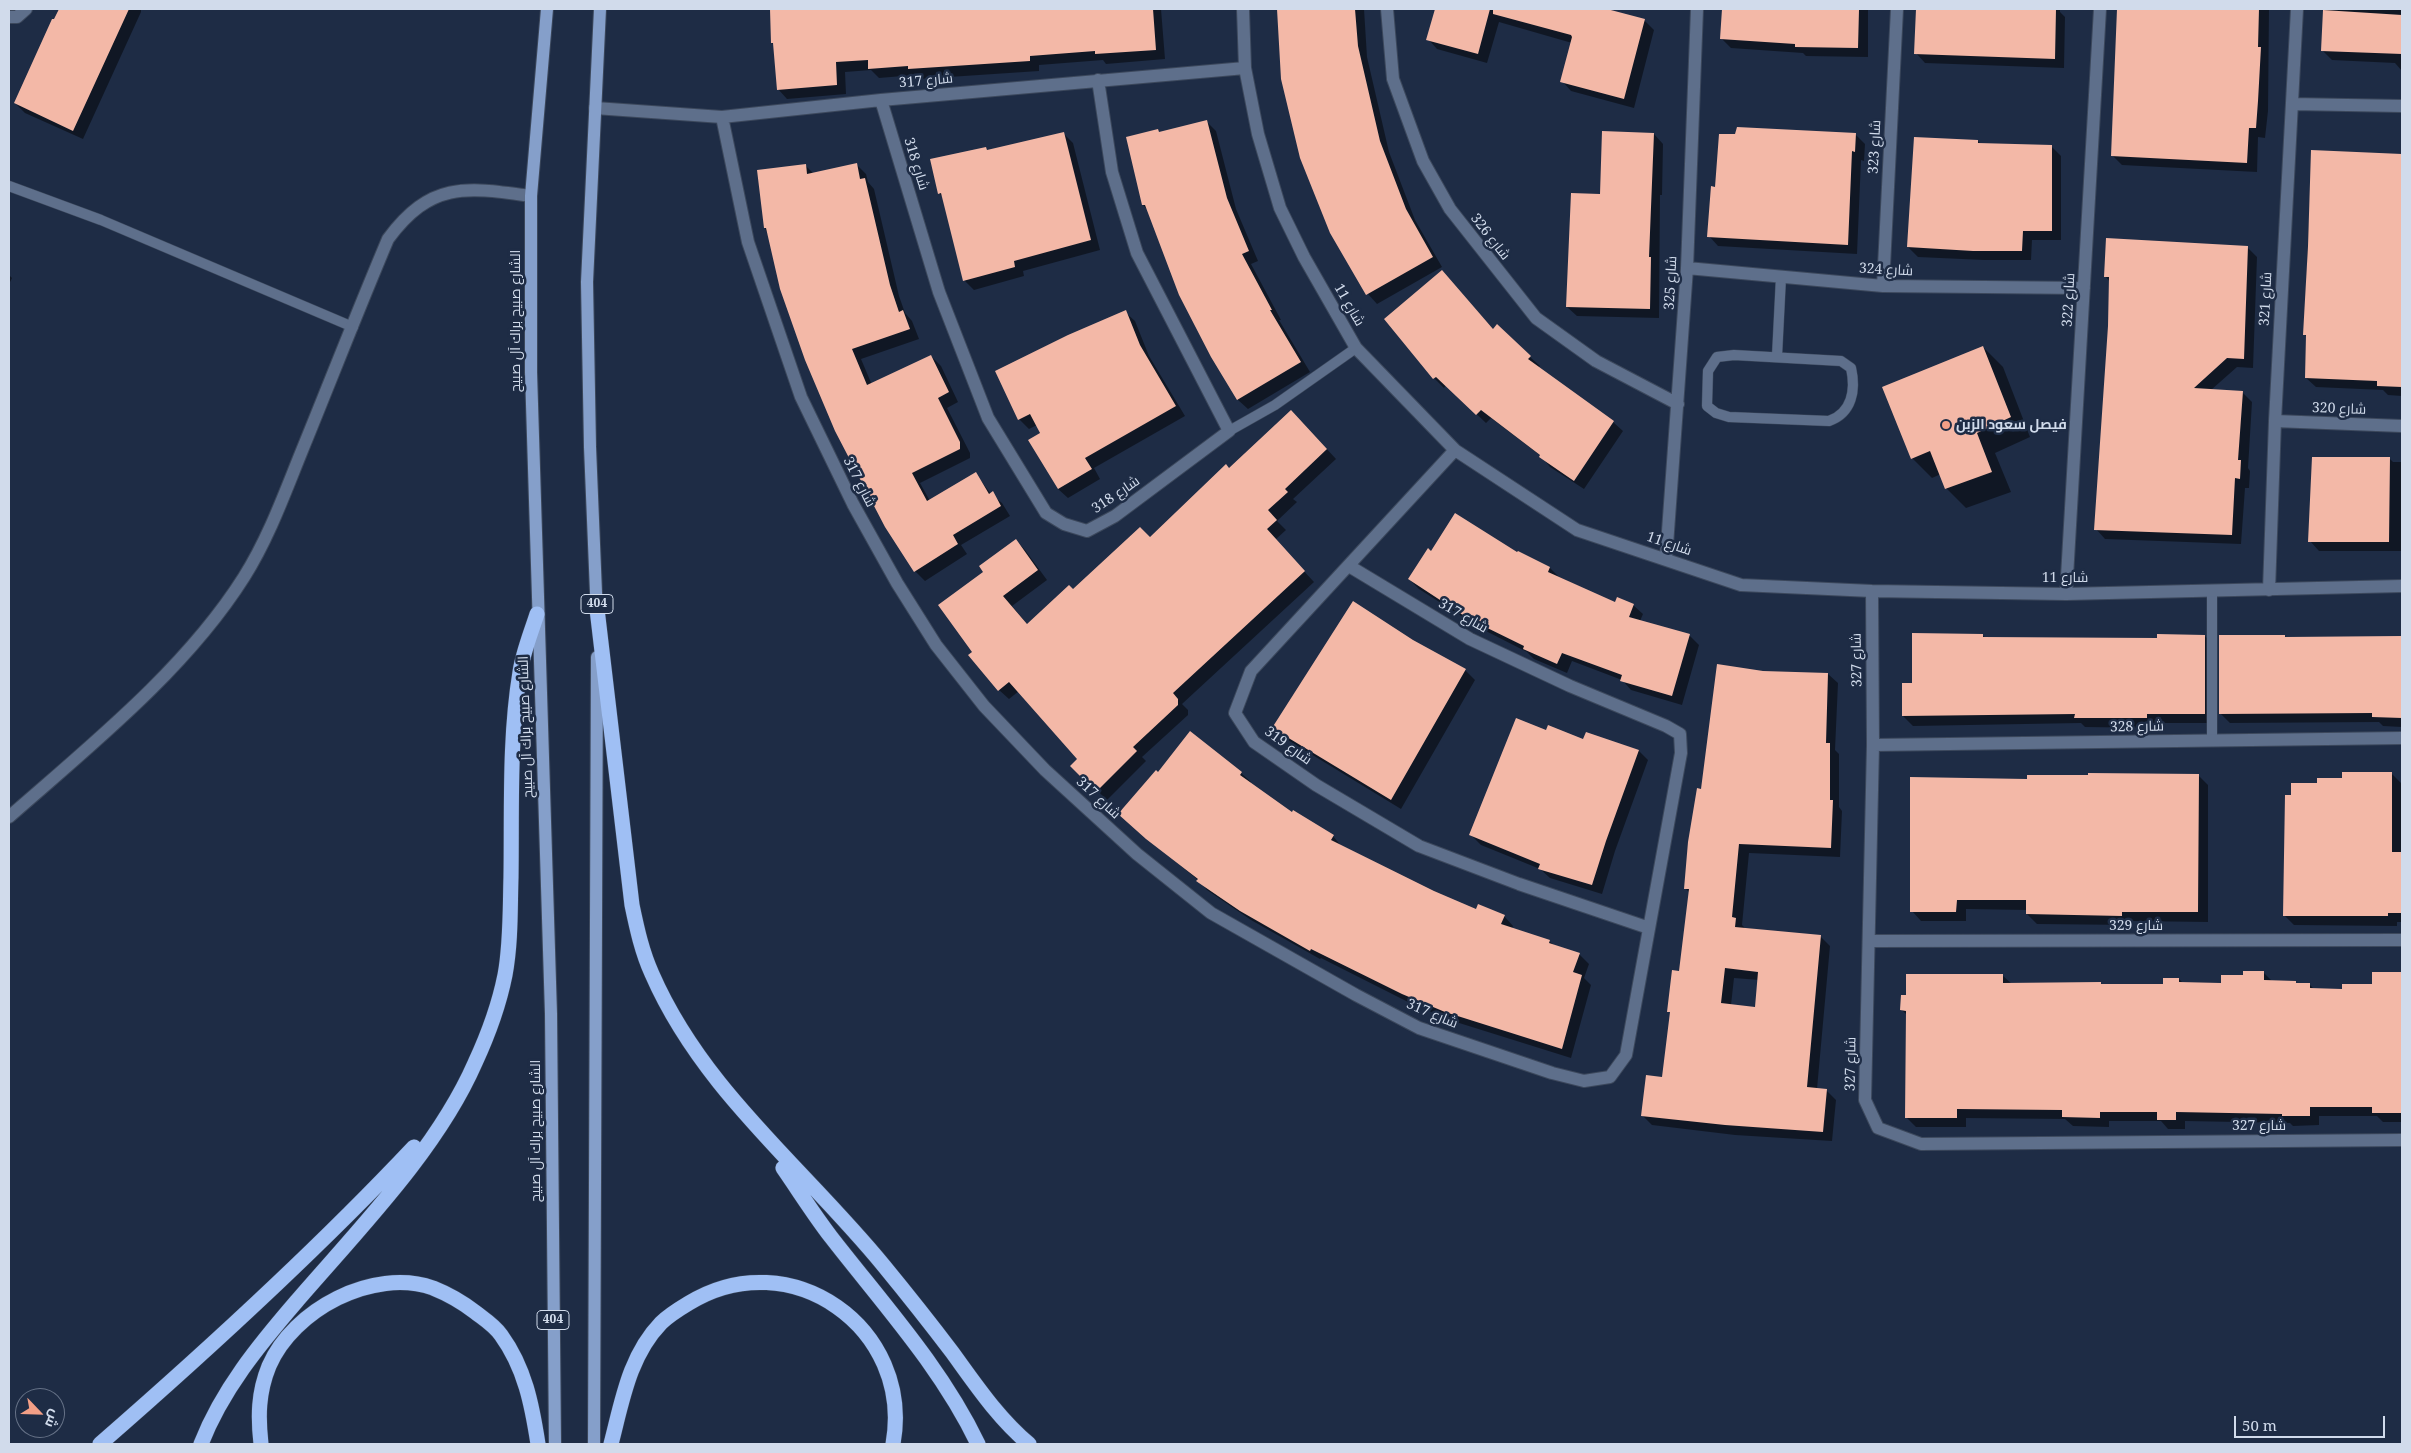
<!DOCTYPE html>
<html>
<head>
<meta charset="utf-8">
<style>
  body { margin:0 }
  #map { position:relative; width:2411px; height:1453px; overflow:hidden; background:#1e2c45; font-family:"Noto Serif",Cairo,serif }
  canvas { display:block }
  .frame { position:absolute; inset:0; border:10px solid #d1dbeb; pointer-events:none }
  .north { position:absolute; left:15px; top:1388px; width:50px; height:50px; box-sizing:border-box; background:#1e2c45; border:1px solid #667287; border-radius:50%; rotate:114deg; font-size:14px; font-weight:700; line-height:20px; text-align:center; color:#d1dbeb }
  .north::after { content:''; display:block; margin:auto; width:18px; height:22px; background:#f39f86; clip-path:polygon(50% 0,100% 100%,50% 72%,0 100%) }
  .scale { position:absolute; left:2234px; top:1416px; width:151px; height:22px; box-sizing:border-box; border:2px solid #d1dbeb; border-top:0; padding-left:6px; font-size:15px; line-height:18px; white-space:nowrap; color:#d1dbeb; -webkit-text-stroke:4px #1e2c45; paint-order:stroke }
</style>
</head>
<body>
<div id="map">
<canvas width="2411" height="1453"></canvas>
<div class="frame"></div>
<div class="north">ش</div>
<div class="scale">50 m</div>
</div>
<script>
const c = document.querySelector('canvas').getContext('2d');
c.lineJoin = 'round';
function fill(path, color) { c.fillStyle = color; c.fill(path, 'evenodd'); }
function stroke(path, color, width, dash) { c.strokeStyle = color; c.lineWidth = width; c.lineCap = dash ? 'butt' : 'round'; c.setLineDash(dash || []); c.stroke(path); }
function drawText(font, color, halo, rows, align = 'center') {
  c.font = font + ' "Noto Serif",Cairo,serif'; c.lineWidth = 5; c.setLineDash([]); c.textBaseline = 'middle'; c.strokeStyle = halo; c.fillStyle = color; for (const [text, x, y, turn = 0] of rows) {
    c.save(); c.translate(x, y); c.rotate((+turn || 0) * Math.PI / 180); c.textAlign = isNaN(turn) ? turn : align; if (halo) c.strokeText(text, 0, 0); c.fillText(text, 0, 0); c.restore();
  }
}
fill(new Path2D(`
  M60,9H141V12L83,139L25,113L15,103Z
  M771,9H1161L1165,59L1106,64L1103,60L1039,65V71L919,79L915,75L879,78L871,70L845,72L846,94L787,99L778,89L774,45L772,43Z
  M1278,9H1364L1367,57L1389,152L1415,220L1442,267L1377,304L1368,294L1331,233L1283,79Z
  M1436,9H1601L1644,20L1654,30L1634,108L1571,91L1562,81L1572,43L1499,22L1487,63L1437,49L1428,39Z
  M1723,9H1868V57L1806,56L1803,53L1731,48L1722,39Z
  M1917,9H2060V12L2065,17L2064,68L1925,63L1916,53Z
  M2119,9H2269L2268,111L2265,138L2258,137L2257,172L2122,165L2112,155Z
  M2324,9H2402V71L2395,63L2332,60L2322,50Z
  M1206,121L1216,131L1236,209L1258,261L1251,264L1281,320H1279L1310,372L1248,409L1238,400L1212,356L1148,210L1143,205L1160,133Z
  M1063,133L1073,143L1100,250L1023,271L1024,276L974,290L964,280L943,197L939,193L986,148L988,151Z
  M1654,134L1663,144L1662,195H1660L1659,318L1577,316L1567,307L1601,195Z
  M1855,134L1865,144L1864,161L1861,160L1857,254L1718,246L1709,236L1717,188Z
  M1978,141L1981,144L2051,146L2061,156V240H2032L2031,260H1984L1918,257L1908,247Z
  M2312,151L2402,155V396L2388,395L2383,390L2316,387L2306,378L2307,337L2304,334Z
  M856,164L866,174L868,182L874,189L899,296L905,313L912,321L919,339L861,359L872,385L931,356L941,366L958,402L947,408L970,453V458L920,483L930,501L975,473L991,494L1002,503L1010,516L961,545L967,554L925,581L915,571L765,228L805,165L814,174Z
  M2247,247L2257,257L2253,368L2237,367L2211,390L2242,392L2252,402L2248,468L2250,471L2249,488H2245L2241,544L2105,539L2096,529L2109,326L2110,282L2105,276Z
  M1442,272L1494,330L1530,357L1540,366L1538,368L1613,422L1623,431L1584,489L1550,467L1541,456L1491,418L1486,423L1446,385L1444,388L1434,378Z
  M9,275L12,278L9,284Z
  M1125,312L1135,321L1149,356L1185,416L1094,468L1100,479L1068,498L1058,489L1037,425L1029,429L1019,419Z
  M1983,347L2003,367L2030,437L1995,453L2011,492L1966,508L1946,488L1941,474L1932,478L1912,458Z
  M1301,421L1336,459L1293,499L1297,502L1277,521L1286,530L1275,540L1314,582L1182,704L1188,710V715L1142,757L1146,761L1107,800L1072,766L1079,759L1019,691L1009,699L999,690L974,652L985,573L1016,540L1025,550L1047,580L1012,606L1028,625L1073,591L1150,538L1229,469Z
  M2389,458L2393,462H2402V551H2319L2310,541Z
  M1432,552L1518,554L1519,552L1550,568L1559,577L1615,603L1633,605L1643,614L1640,621L1690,636L1699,645L1682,705L1631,690L1622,680L1572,661L1567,673L1534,659L1527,652L1480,628L1419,589L1409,579Z
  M1982,635L1986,638L2158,640L2205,636L2214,646V723H2156V728L2085,727L2081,723L1913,726L1903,716L1913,684Z
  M2285,636L2287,639L2402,638V727L2383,726L2379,722L2230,723L2220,713Z
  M1412,641L1465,670L1475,680L1401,809L1283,737L1273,728Z
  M1763,672L1828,674L1838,683L1835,750L1839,754V807L1842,811L1840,857L1749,853L1742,925L1745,928L1820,936L1830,946L1817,1089L1826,1090L1836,1100L1832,1141L1735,1135L1652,1125L1643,1116L1663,1078L1671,1014L1669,1011L1680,973L1690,893L1685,888L1703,790ZM1734,978L1759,980L1756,1008L1731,1005Z
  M1546,731L1584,741L1639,751L1648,760L1615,851L1602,894L1550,878L1540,869L1481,845L1471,835Z
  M1241,773L1251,782L1250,784L1292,814L1333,836L1342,847L1433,892L1476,910L1504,916L1513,926L1512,929L1549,941L1555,946L1579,954L1589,964L1584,978L1591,985L1571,1058L1456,1022L1412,1004L1321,958L1320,959L1251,920L1207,890L1198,880L1129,823L1158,774Z
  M2392,774L2402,784V922H2397V926L2294,925L2284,915L2292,797L2318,784Z
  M2198,775L2208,785V922L2132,921V925L2037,924L2027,914V910L1966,909V921H1921L1912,911L2028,780L2089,777Z
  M2263,972L2273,982L2310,985L2315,990H2343L2374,985V973H2402V1122H2383L2377,1116H2319V1125L2293,1126L2290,1123L2185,1121V1129H2168L2161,1121H2109V1127L2073,1126L2065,1119L1966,1118V1127H1916L1906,1117L1907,1015L1902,1010L2002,975L2012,984L2100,983L2103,985H2164L2179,979L2183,983L2223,984Z`), '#0007');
fill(new Path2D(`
  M59,9H129L73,131L14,103L52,19H54Z
  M770,9H1153L1156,50L1095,54V51L1030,56V61L908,69V66L868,69V60L836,62L837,85L777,90L773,43H771Z
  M1277,9H1355L1358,46L1380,141L1406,209L1433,257L1366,295L1330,233L1300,158L1281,79Z
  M1435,9H1490L1478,54L1426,40Z
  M1493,9H1607L1645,19L1624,99L1560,82L1572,37L1571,35L1493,14Z
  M1722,9L1859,10L1858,48L1795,47V44L1720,39Z
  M1916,9H2056L2055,59L1914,54Z
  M2117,9H2259L2258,47H2261L2258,101L2256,128H2249L2247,163L2111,156Z
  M2323,10L2402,15V54L2321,51Z
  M1207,120L1227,198L1249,251L1242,254L1272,310H1270L1301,362L1237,400L1211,357L1179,295L1145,205H1142L1126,137L1158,129L1159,132Z
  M1737,127L1856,133L1855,152L1852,151L1848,245L1707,237L1711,186L1715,187L1719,134H1735Z
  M1602,131L1654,133L1649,257H1651L1650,309L1566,307L1571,193L1600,194Z
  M1064,132L1091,240L1014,261L1015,267L963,281L941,193L938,194L930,159L986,147L987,150Z
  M1914,137L1978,140V143L2052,145V231H2023L2022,251H1973L1907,247Z
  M2311,150L2402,154V387L2377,386V381L2305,378L2306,335H2303L2308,246Z
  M857,163L860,179L865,178L890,285L899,312L903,310L910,329L852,349L867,385L931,355L949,392L938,398L960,442V449L912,473L927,501L976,472L989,494L993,491L1001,506L953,535L958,544L914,572L885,527L835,431L805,360L780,289L766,228H764L757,170L806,164L807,174Z
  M2106,238L2248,246L2244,359L2227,358L2194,388L2243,391L2238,460H2241L2240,479L2235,478L2232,535L2094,530L2108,326L2109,277H2104Z
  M1442,270L1493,329L1497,324L1531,356L1528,359L1614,421L1574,481L1539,457L1540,455L1481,410L1476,415L1436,377L1433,379L1384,319Z
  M1126,310L1140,345L1176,406L1085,458L1092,469L1058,489L1028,440L1040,433L1030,414L1018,420L995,371L1068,335Z
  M1983,346L2011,417L1977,433L1992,472L1945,489L1930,451L1911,459L1882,387Z
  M1291,410L1327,449L1285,489L1288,492L1268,510L1277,520L1267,529L1305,571L1173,693L1178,699V705L1133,747L1137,751L1096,792L1070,766L1077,759L1009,682L998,691L968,655L972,652L938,605L983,572L979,566L1016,539L1038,570L1003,596L1027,624L1069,585L1073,589L1140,527L1150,537L1226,464L1229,468Z
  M2312,457H2390L2389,542H2308Z
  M1455,513L1517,552L1518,551L1550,567L1548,572L1615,602L1617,597L1634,604L1629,617L1690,634L1672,696L1620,681L1622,675L1562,653L1557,664L1523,649L1524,646L1469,619L1408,579L1428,548L1431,551Z
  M1353,601L1413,640L1466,669L1391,800L1272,728Z
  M1912,633L1983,634V637L2157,638V634L2205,635V714H2147V718H2074L2075,714L1902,716V683H1912Z
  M2219,635H2285V637L2402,636V718L2372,717V713L2219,714Z
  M1717,664L1763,671L1828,673L1826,743H1830V800H1833L1831,848L1739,844L1732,917L1736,918L1735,927L1821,935L1807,1087L1827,1089L1823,1132L1725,1125L1641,1116L1646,1075L1662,1077L1670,1012H1667L1672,970L1679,971L1689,889H1684L1688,842L1697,788L1701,789ZM1725,968L1758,972L1755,1007L1721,1003Z
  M1516,718L1546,730L1548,725L1583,739L1586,732L1639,750L1606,841L1592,885L1538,869L1540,864L1469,835Z
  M1190,731L1242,772L1240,775L1292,812L1293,810L1334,835L1331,840L1434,891L1476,909L1478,904L1505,915L1501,924L1550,940L1549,943L1580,953L1573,972L1582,975L1562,1049L1445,1012L1402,994L1311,949L1310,951L1240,911L1196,881L1198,879L1146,839L1118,814L1156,770L1158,772Z
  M2342,772H2392V852H2402V913H2388V916H2283L2285,795H2291V783H2317V778H2342Z
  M2088,773L2199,774L2198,912H2122V916L2026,914V900H1957L1956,912H1910V777L2027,779V775H2088Z
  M2243,971H2264V980L2296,981V983H2310V988L2342,989V984H2372V972H2402V1113H2372V1107H2310V1116H2282V1114L2176,1112V1120H2157V1112H2100V1118L2062,1117V1110L1957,1109V1118H1905L1906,1011L1900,1010L1901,995H1906V974H2003V983L2101,982V984H2163V978H2179V982L2221,983V975H2243Z`), '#f3b8a7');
const service = new Path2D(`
  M9,186L101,220L353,327
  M1734,355L1841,361L1851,368C1856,390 1852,413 1829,421L1729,417L1716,413L1707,406L1708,371L1717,357Z
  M1777,356L1781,277
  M1229,431L1275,405L1356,348
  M2212,741V591`);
const minor = new Path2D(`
  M1243,9L1245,68L1258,134L1280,208L1304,257L1356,348L1455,450L1577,530L1741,585L1872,591L2066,594L2402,586
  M1387,9L1393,79L1423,161L1450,209L1536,318L1596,361L1678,404
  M9,17H17L26,9
  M1245,68L881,100L722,117L748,242L801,397L853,504L897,583L936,645L984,706L1045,770L1137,854L1211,913L1356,995L1419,1028L1552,1073L1584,1081L1610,1077L1626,1055L1681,753L1680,734L1666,726L1570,686L1470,639L1349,566
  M881,100L939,292L988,418L1046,513L1064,524L1087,531L1115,516L1229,431L1137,253L1112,172L1098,80
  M2292,104L2402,106
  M595,108L722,117
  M1687,268L1883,286L2084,288
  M1883,286L1897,9
  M2275,421L2402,426
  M1455,450L1251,671L1235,713L1254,742L1316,785L1419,846L1519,884L1649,928
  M1666,559L1687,268L1697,9
  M2269,590L2275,421L2297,9
  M1872,591L1873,745L1865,1100L1878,1128L1921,1144L2402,1140
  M2066,594L2100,9
  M1873,745L2402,738
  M9,817C90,746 186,669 244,577C268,539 284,495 301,453C330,382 358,310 388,239C431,181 466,187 531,196
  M1869,941L2402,940`);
const primary = new Path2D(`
  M547,9L531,196V372L551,1014L555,1444
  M597,617L590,447L587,282L600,9
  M594,1444L597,657`);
const motorway = new Path2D(`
  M597,609L632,905C637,929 642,952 652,974C703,1091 805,1169 884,1266C907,1294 930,1323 952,1352C976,1385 998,1418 1029,1444
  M783,1168C799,1191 814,1215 831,1237C883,1304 941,1367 978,1444
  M100,1444C209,1349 315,1252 414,1147
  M201,1444C222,1390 259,1345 296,1302C358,1230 437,1150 475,1063C488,1035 499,1005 505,975C511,943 510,909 511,877C512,809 509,739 520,672C523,652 531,633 537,614
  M261,1444C258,1417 258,1393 269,1366C293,1310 373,1267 433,1288C448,1294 462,1302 475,1312C484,1319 494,1325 501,1335C525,1368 532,1405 538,1444
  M611,1444C622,1402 629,1356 661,1323C669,1315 679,1309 689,1303C790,1241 914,1328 893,1444`);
stroke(service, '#3c485c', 11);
stroke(minor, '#3c485c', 14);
stroke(primary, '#3c485c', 14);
stroke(motorway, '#3c485c', 16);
stroke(service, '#5e6f8b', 10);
stroke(minor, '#5e6f8b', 12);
stroke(primary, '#859fca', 12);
stroke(motorway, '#9fbff4', 15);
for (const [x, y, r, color] of [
  [1946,425,5,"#f39f86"]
]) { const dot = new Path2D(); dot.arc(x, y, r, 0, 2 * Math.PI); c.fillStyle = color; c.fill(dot); stroke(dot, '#1e2c45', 2); }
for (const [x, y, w] of [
  [597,604,32],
  [553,1320,32]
]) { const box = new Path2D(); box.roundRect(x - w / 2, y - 9.5, w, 19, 4); c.fillStyle = '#1e2c45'; c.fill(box); stroke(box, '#d1dbeb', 1); }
drawText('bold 12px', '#d1dbeb', null, [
  ["404",597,604],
  ["404",553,1320]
]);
drawText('14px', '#d1dbeb', '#1e2c45', [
  ["شارع 317",926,81,-5],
  ["شارع 323",1875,147,-87],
  ["شارع 318",916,164,73],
  ["شارع 326",1490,237,52],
  ["شارع 324",1886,270,3],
  ["شارع 325",1671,283,-87],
  ["شارع 321",2266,299,-87],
  ["شارع 322",2069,300,-87],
  ["شارع 11",1349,305,60],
  ["الشارع صبيح براك آل صبيح",516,321,-90],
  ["شارع 320",2339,409,2],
  ["شارع 317",859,482,63],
  ["شارع 318",1116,495,-34],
  ["شارع 11",1669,544,19],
  ["شارع 11",2065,578],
  ["شارع 317",1463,616,30],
  ["شارع 327",1857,660,-91],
  ["الشارع صبيح براك آل صبيح",526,727,-92],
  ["شارع 328",2137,727,-1],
  ["شارع 319",1288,746,36],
  ["شارع 317",1098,798,43],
  ["شارع 329",2136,926],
  ["شارع 317",1432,1014,23],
  ["شارع 327",1851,1064,-89],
  ["شارع 327",2259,1126],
  ["الشارع صبيح براك آل صبيح",536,1131,-90]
]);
drawText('bold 14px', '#d1dbeb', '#1e2c45', [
  ["فيصل سعود الزبن",1956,425]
], 'left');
</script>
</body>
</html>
